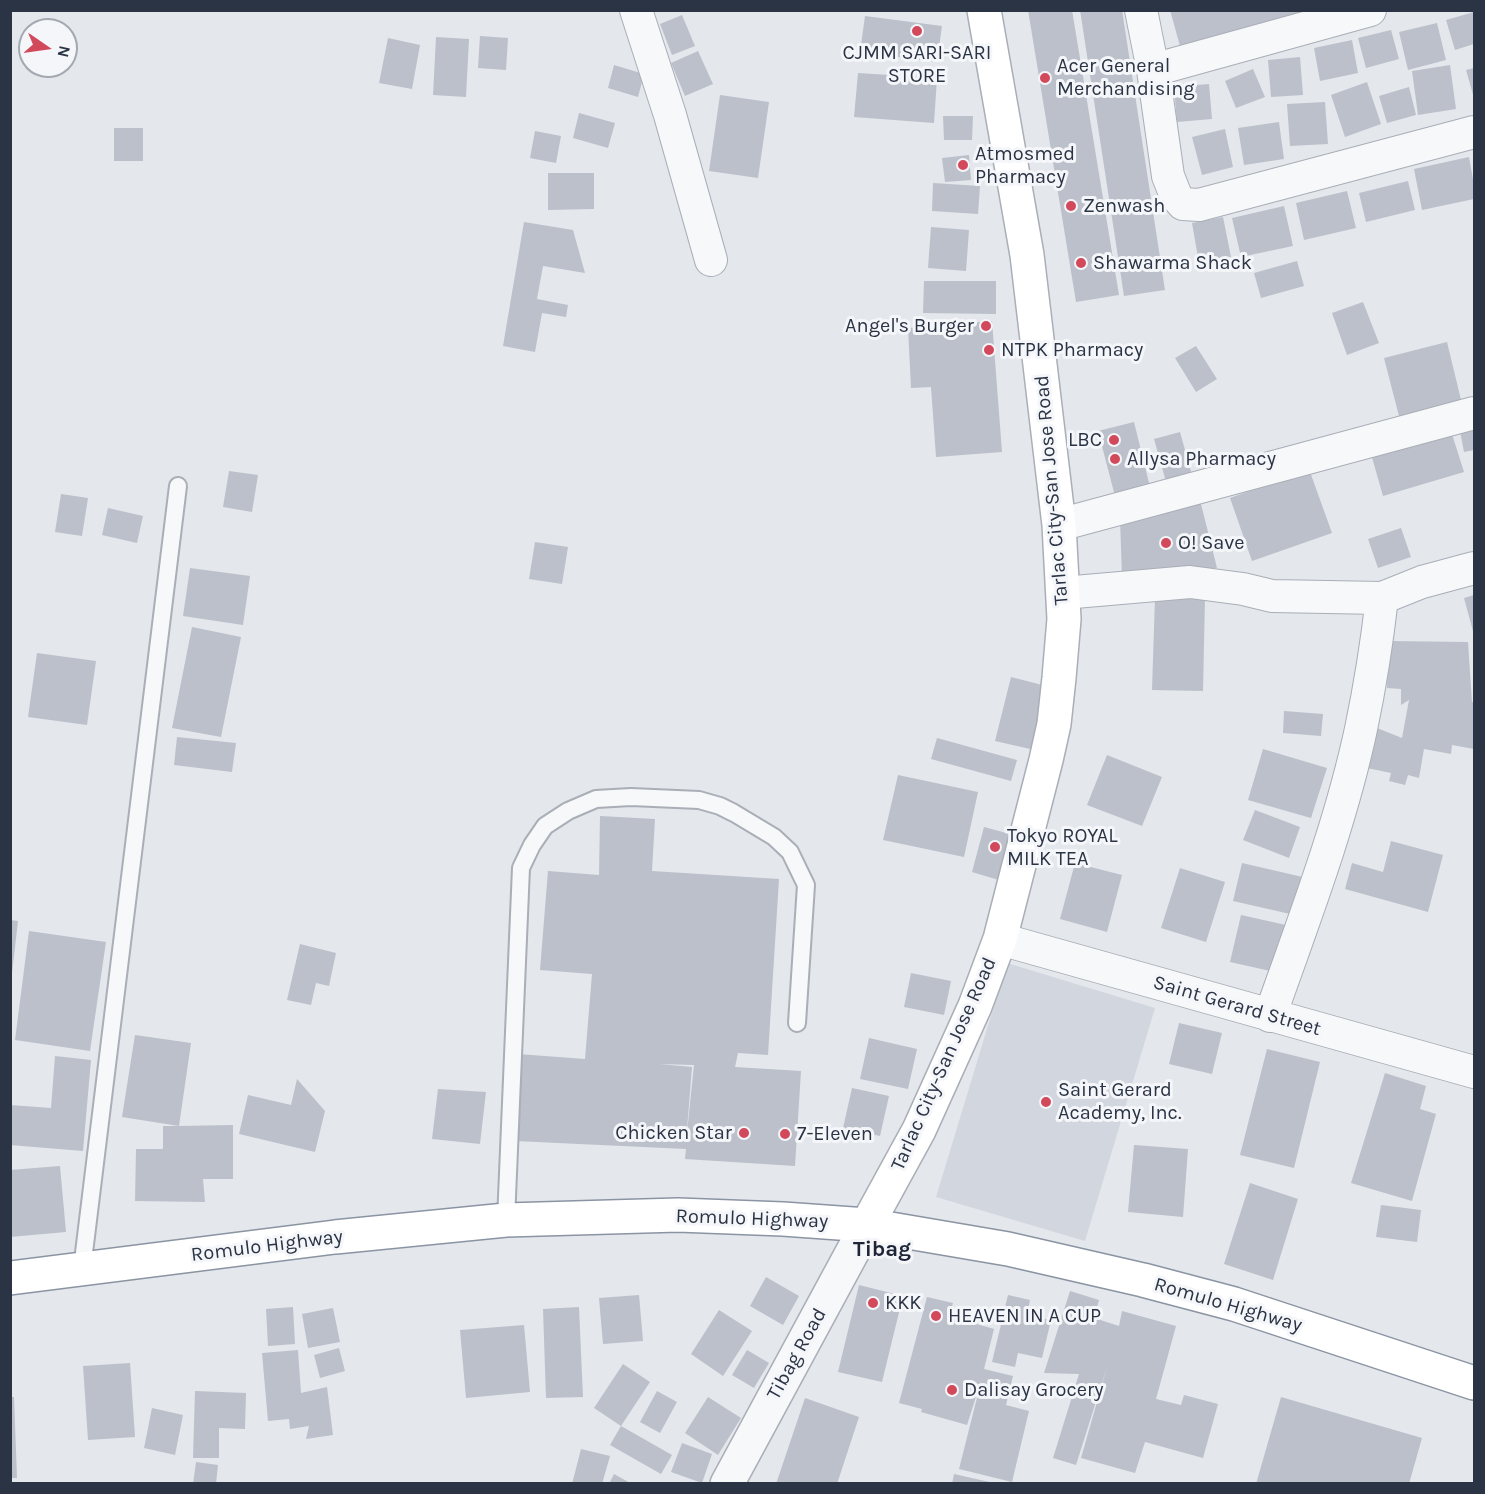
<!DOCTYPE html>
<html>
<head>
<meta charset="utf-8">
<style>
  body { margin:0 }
  #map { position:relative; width:1485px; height:1494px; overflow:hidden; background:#e4e7ec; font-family:Karla,sans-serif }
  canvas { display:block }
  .frame { position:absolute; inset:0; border:12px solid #2b3445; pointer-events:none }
  .north { position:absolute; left:18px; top:18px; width:60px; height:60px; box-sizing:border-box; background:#f4f6f9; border:2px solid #a4a8b1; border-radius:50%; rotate:103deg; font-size:16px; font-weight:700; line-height:24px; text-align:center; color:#2b3445 }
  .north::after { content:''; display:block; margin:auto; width:21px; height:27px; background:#d1495b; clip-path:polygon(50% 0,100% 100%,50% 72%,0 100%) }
</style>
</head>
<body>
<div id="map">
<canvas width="1485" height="1494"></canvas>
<div class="frame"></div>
<div class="north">N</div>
</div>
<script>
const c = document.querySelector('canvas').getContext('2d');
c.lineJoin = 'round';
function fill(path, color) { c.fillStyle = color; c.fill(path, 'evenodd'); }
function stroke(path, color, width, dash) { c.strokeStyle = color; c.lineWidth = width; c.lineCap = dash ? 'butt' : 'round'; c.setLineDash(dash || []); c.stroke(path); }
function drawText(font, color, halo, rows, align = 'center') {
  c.font = font + ' Karla,sans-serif'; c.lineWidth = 6; c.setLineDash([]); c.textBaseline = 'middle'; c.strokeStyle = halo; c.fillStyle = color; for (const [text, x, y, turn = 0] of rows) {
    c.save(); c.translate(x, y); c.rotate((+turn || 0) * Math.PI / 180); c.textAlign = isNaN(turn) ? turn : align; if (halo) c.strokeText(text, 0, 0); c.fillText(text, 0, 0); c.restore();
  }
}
fill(new Path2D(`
  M1007,963L1155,1008L1085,1241L936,1197Z`), '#d2d6de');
fill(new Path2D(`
  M1028,10H1072L1119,295L1076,302Z
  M1080,10H1122L1165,290L1124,296Z
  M1170,10H1340L1183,57Z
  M1474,12V44L1455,50L1446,20Z
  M682,15L695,46L672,55L660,24Z
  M865,16L942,26L937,62L860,52Z
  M1437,23L1446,60L1408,70L1399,32Z
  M1391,30L1399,59L1366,68L1358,38Z
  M480,36L508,38L506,70L478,68Z
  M436,37L469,39L466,97L433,95Z
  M388,38L420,45L412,89L379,83Z
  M1352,40L1358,73L1320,81L1314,48Z
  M698,51L713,84L685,96L671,63Z
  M1300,57L1303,95L1271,97L1268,60Z
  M614,65L644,74L638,97L608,88Z
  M1450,65L1456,109L1418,115L1412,71Z
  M1474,68V98L1466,70Z
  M1253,69L1265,97L1236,108L1225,81Z
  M858,73L937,78L934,123L854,117Z
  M1367,82L1381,124L1345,137L1331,95Z
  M1209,84L1212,119L1177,122L1174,87Z
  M1409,87L1416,115L1387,123L1379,96Z
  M720,95L769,102L758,178L709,171Z
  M1325,102L1328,144L1290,146L1287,104Z
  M579,113L615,123L608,148L573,138Z
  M943,116H973L972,140H944Z
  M1279,122L1284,159L1244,165L1238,128Z
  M114,128H143V161H114Z
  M1225,129L1233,167L1202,175L1192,137Z
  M535,131L561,136L556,163L530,158Z
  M969,155L971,180L945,182L942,158Z
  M1469,157L1474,185V199L1422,210L1414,169Z
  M548,173H594V209L548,210Z
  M1408,181L1415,210L1366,222L1359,193Z
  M933,183L980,186L978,214L932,211Z
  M1347,191L1356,228L1304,240L1296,203Z
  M1284,206L1293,246L1241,257L1232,218Z
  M1223,217L1231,257L1199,263L1192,223Z
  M524,222L573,230L585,273L543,266L537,299L568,305L566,317L542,313L535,352L503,346Z
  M931,227L969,230L966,271L928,268Z
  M1297,261L1304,286L1261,298L1254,273Z
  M924,281H996V314L923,313Z
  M1363,302L1379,343L1347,355L1332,313Z
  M992,321L1002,452L936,457L931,387L911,388L908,328Z
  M1447,342L1462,404L1400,420L1384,358Z
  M1196,346L1217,379L1196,392L1175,358Z
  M1134,422L1150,487L1115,496L1098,431Z
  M1474,427V450L1464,452L1460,431Z
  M1451,431L1464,472L1383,496L1371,454Z
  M1180,432L1192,475L1166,482L1154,439Z
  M1309,469L1332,533L1252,561L1230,498Z
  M229,471L258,475L252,512L223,507Z
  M61,494L88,498L82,536L55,532Z
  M1199,496L1217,568L1122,578L1120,518Z
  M108,508L143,516L137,543L102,535Z
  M1401,528L1411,557L1378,568L1368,539Z
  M535,542L568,547L562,584L529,579Z
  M190,568L250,576L243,625L183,616Z
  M1474,595V635L1464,598Z
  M1155,597L1205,598L1203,691L1152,690Z
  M192,627L241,637L221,737L172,728Z
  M1388,641L1468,642L1472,702H1474V749L1452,745L1451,754L1424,749L1419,778L1408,775L1405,785L1389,781L1391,773L1367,768L1377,728L1402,738L1409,700L1401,705V689L1387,688Z
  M37,653L96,661L87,725L28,717Z
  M1011,677L1054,688L1039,751L995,741Z
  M1284,711L1323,714L1321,736L1283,733Z
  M177,737L236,743L232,772L174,765Z
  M937,738L1017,760L1011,781L931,759Z
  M1263,749L1327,768L1311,818L1248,800Z
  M1107,755L1162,777L1142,826L1087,805Z
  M898,775L978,792L964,857L883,840Z
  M1255,810L1300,827L1289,858L1243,840Z
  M600,816L655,819L652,871L779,879L768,1055L738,1053L735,1067L801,1071L795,1166L685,1159L686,1149L515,1141L518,1054L585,1059L592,974L540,970L548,871L599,875ZM659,1064L694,1065L686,1142L692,1067Z
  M984,827L1014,835L1002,881L972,872Z
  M1391,841L1443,855L1428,912L1345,889L1352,863L1383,872Z
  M1075,863L1122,875L1107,932L1060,919Z
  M1242,863L1307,878L1299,916L1233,901Z
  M1180,868L1225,882L1206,942L1161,928Z
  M1241,915L1286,925L1275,972L1230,962Z
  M10,920L18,921L12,973H10Z
  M29,931L106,942L90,1051L15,1040Z
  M300,944L336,953L329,986L316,983L311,1005L287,1000Z
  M911,973L951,981L944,1015L904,1007Z
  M1179,1023L1222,1033L1212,1074L1169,1064Z
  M135,1035L191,1043L179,1126L233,1125V1179H203L205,1202L135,1201L136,1149H163V1126H179L122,1117Z
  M869,1038L917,1049L908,1089L860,1079Z
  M1267,1049L1320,1062L1294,1168L1240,1155Z
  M55,1056L91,1060L83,1151L10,1145V1105L51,1108Z
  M1385,1073L1426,1086L1420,1109L1436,1114L1412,1201L1351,1183Z
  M297,1079L325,1111L315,1152L239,1134L248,1095L291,1105Z
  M852,1088L889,1096L880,1136L843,1128Z
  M438,1089L486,1092L480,1144L432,1139Z
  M1134,1145L1188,1149L1183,1217L1128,1212Z
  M60,1166L66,1232L10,1237V1170Z
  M1250,1183L1298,1199L1273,1280L1224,1264Z
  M1381,1205L1421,1210L1417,1242L1376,1237Z
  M766,1277L799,1296L783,1325L750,1306Z
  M859,1285L903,1296L882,1382L838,1372Z
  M1070,1291L1099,1300L1094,1318L1119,1326L1122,1311L1176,1326L1156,1399L1181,1405L1184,1395L1218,1404L1203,1458L1145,1442L1135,1473L1081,1458L1107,1367L1076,1465L1053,1458L1079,1374L1044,1373Z
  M639,1295L643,1341L603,1344L599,1298Z
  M1008,1295L1030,1300L1027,1315L1051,1320L1042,1358L1018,1353L1015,1367L992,1362Z
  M927,1297L953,1303L949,1316L994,1329L984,1369L1013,1376L1006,1405L1029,1411L1012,1482L959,1469L982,1378L967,1425L921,1412L922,1409L899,1403Z
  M293,1307L295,1344L268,1346L266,1309Z
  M579,1307L583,1397L546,1398L543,1309Z
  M333,1308L340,1342L308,1348L302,1314Z
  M719,1310L752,1331L723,1376L691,1354Z
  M524,1325L530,1392L466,1398L460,1330Z
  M339,1348L345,1371L320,1378L314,1355Z
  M298,1350L301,1393L327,1387L333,1435L306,1439L309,1426L290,1429L289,1419L268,1421L262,1353Z
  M747,1350L769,1363L754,1388L732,1375Z
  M130,1363L135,1437L88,1440L83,1366Z
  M623,1364L650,1382L621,1426L594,1408Z
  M195,1391L246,1393L245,1429L219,1428V1458H193Z
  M657,1391L677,1402L660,1433L640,1422Z
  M10,1397H14L17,1478H10Z
  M708,1397L741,1418L718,1455L685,1433Z
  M1281,1397L1422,1438L1409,1484H1256Z
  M805,1398L859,1417L837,1484H776Z
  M152,1408L183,1415L175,1455L144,1448Z
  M621,1426L672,1455L661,1474L610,1445Z
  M682,1443L712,1454L702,1483L671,1472Z
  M581,1449L610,1456L602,1484H572Z
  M196,1462L218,1465L216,1484H193Z
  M614,1474L632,1484H609Z
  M954,1474L994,1483V1484H952Z`), '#bbc0ca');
const service = new Path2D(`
  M506,1220L521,868L532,845L545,826L568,811L596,799L631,797L699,800L720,806L734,813L774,837L790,852L806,885L797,1023
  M82,1269L178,486`);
const minor = new Path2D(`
  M636,10L670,115L711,260
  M1141,10L1153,70L1168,176L1176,196L1183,204L1199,205L1474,132
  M1153,70L1370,10
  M1059,525L1474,413
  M1063,593L1190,582L1243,589L1272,596L1382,598
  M1000,939L1474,1072
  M1270,1016C1303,922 1340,827 1361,729C1370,686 1377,642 1382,598L1422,582L1474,568`);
const tertiary = new Path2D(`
  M727,1484L867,1225`);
const secondary = new Path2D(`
  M867,1225L919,1130L975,1006L1000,939L1046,760L1054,724L1059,678L1064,619L1059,525L1027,255L984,10`);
const trunk = new Path2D(`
  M10,1278L335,1237L506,1220L678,1215L783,1219L867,1225L1008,1249L1143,1280L1234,1304L1474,1383`);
stroke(service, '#a9aeb7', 20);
stroke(minor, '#a9aeb7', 34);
stroke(tertiary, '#a9aeb7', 36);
stroke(secondary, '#a9aeb7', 36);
stroke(trunk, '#8b94a3', 36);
stroke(service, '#f7f8fa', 16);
stroke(minor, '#f7f8fa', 32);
stroke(tertiary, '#f7f8fa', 33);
stroke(secondary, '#fff', 33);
stroke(trunk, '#fff', 33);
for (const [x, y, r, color] of [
  [917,31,6,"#d1495b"],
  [1045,78,6,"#d1495b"],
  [963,165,6,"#d1495b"],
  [1071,206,6,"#d1495b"],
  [1081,263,6,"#d1495b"],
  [986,326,6,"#d1495b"],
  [989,350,6,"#d1495b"],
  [1114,440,6,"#d1495b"],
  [1115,459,6,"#d1495b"],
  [1166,543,6,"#d1495b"],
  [995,847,6,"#d1495b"],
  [1046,1102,6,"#d1495b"],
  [744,1133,6,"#d1495b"],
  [785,1134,6,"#d1495b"],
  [873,1303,6,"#d1495b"],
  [936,1316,6,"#d1495b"],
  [952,1390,6,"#d1495b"]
]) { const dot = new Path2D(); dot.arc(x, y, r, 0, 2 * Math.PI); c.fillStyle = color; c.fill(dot); stroke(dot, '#f4f6f9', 2); }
drawText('20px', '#2b3445', '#f4f6f9', [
  ["CJMM SARI-SARI",917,53,"center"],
  ["STORE",917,76,"center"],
  ["Acer General",1057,66],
  ["Merchandising",1057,89],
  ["Atmosmed",975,154],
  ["Pharmacy",975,177],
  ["Zenwash",1083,206],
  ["Shawarma Shack",1093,263],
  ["Angel's Burger",974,326,"right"],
  ["NTPK Pharmacy",1001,350],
  ["LBC",1102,440,"right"],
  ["Allysa Pharmacy",1127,459],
  ["O! Save",1178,543],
  ["Tokyo ROYAL",1007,836],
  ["MILK TEA",1007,859],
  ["Saint Gerard",1058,1090],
  ["Academy, Inc.",1058,1113],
  ["Chicken Star",732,1133,"right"],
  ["7-Eleven",797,1134],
  ["KKK",885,1303],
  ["HEAVEN IN A CUP",948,1316],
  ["Dalisay Grocery",964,1390]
], 'left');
drawText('20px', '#2b3445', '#f4f6f9', [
  ["Tarlac City-San Jose Road",1052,490,-95],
  ["Saint Gerard Street",1237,1006,16],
  ["Tarlac City-San Jose Road",944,1064,-66],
  ["Romulo Highway",752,1219,2],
  ["Romulo Highway",267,1246,-7],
  ["Romulo Highway",1228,1305,16],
  ["Tibag Road",797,1354,-61]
]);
drawText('bold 22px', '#1d2536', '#f4f6f9', [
  ["Tibag",882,1250]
]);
</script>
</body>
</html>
